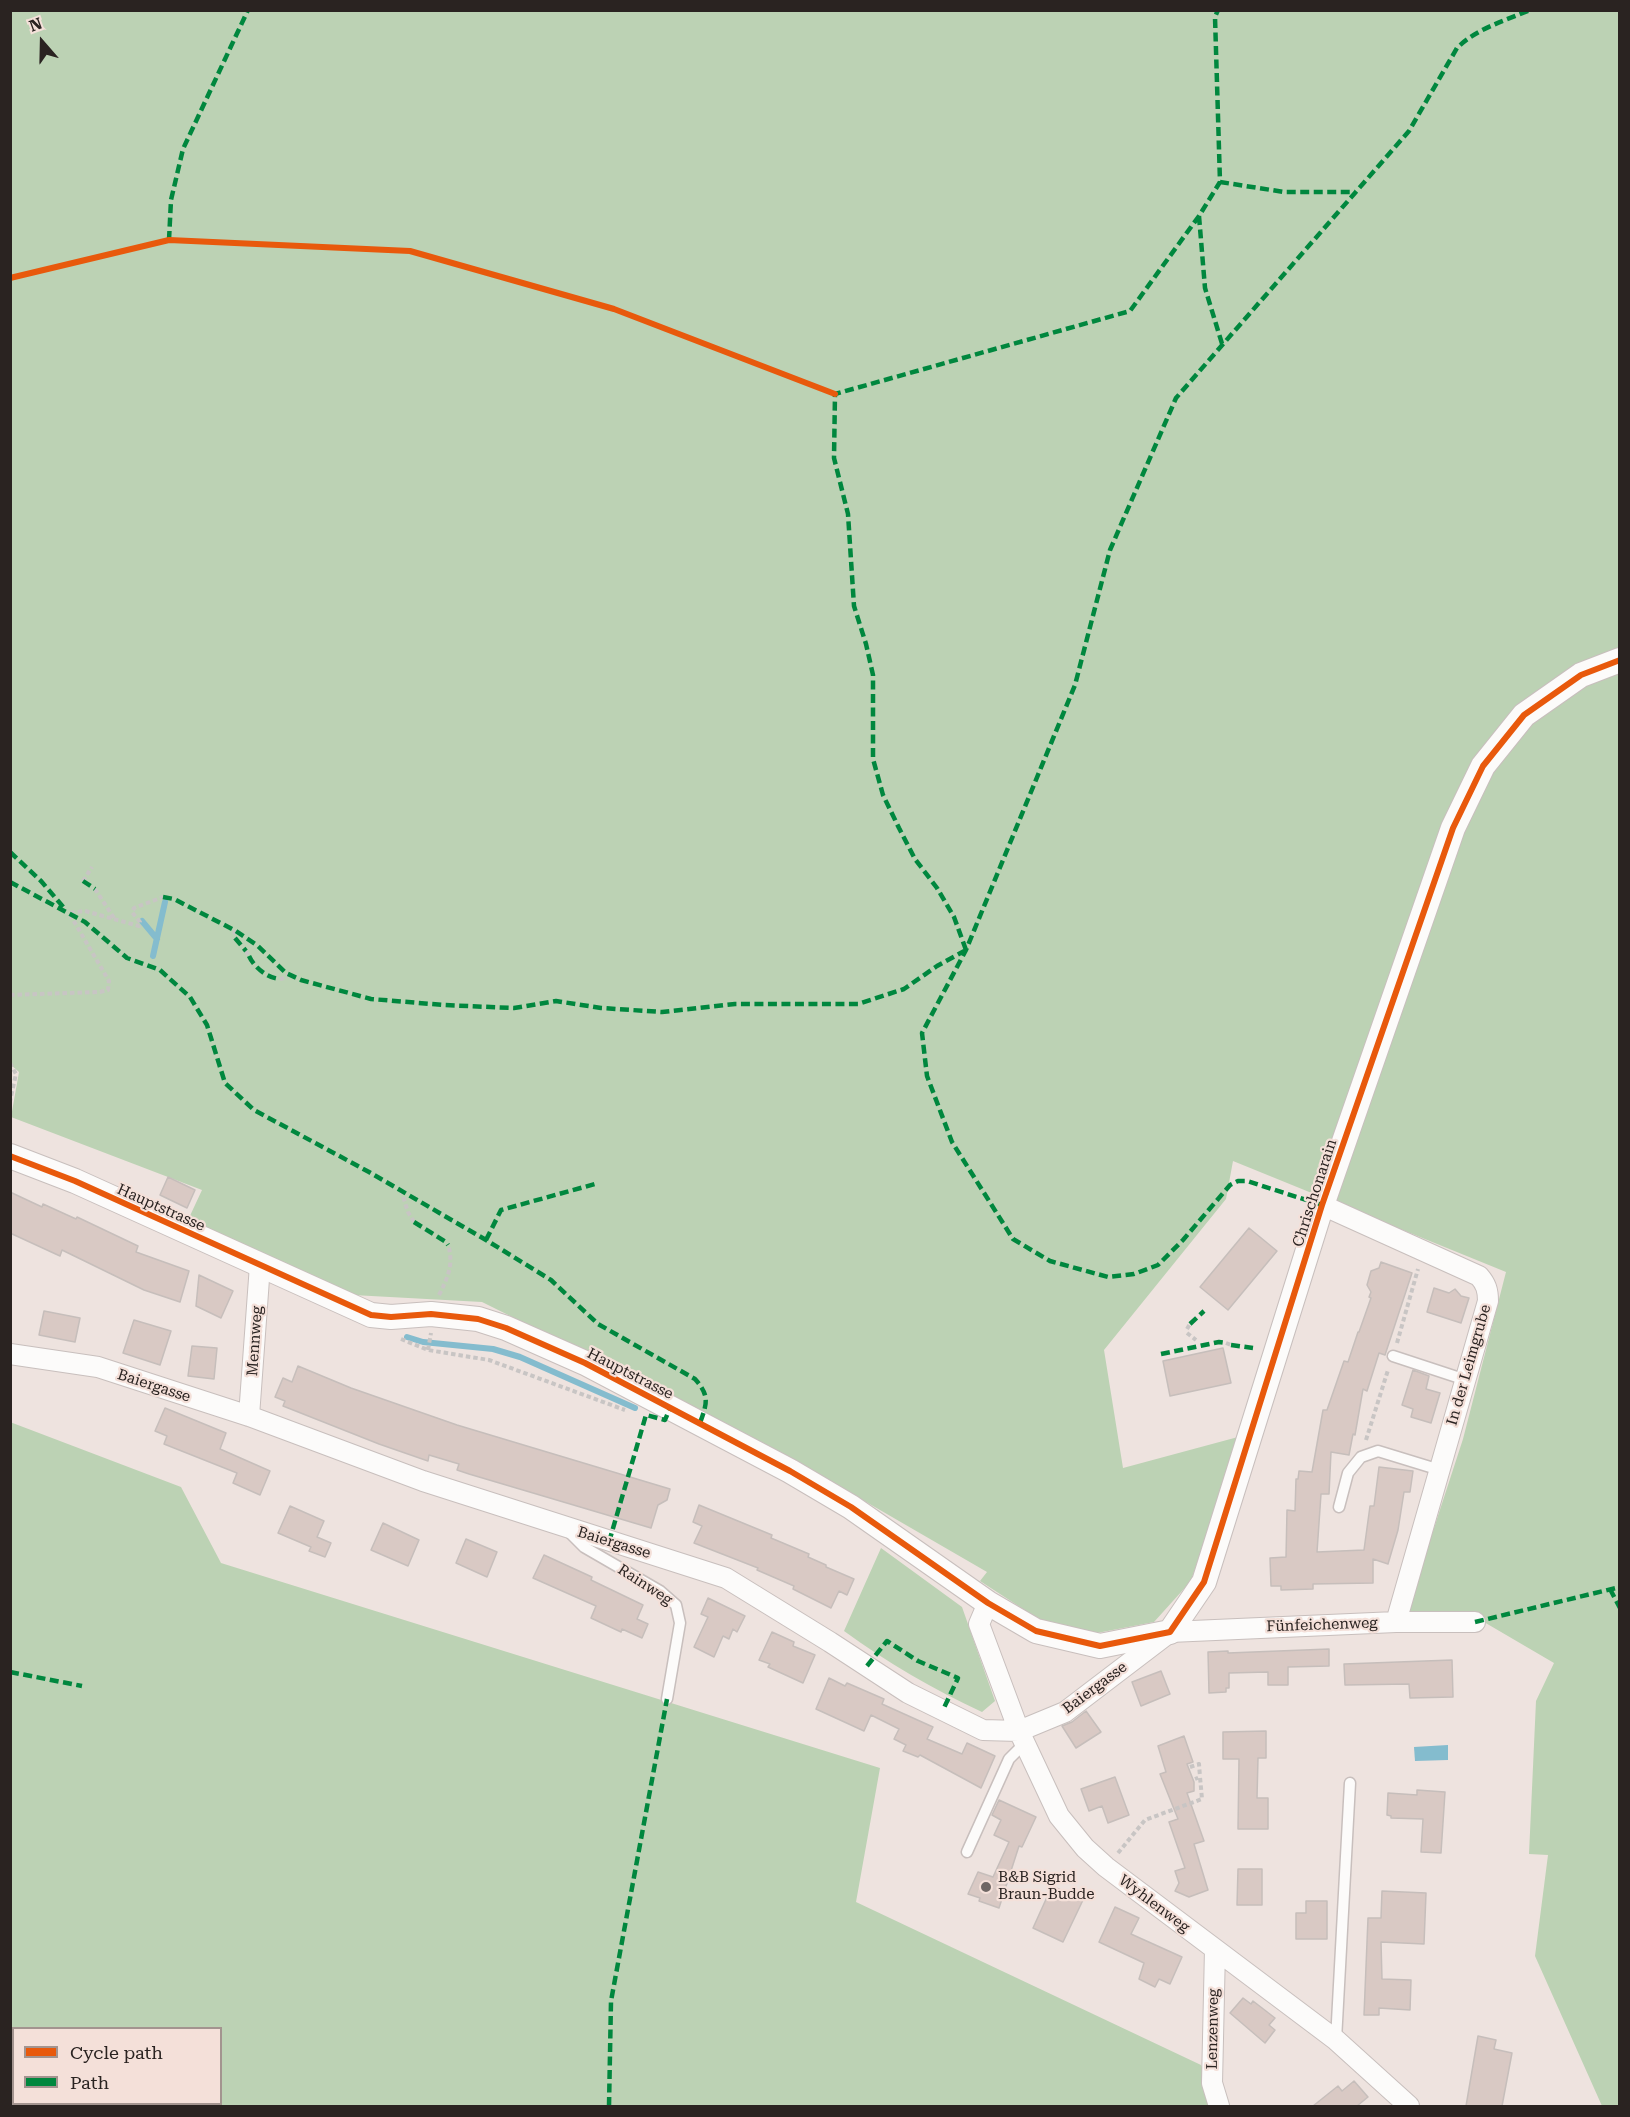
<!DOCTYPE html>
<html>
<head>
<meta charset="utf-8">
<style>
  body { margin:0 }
  #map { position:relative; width:1630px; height:2117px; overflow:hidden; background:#eee3df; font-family:"Roboto Serif",serif }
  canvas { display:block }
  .frame { position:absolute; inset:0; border:12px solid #2a2321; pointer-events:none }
  .legend { position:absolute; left:12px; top:2027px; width:210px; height:78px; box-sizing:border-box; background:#f4e0d9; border:2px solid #a3948f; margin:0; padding:8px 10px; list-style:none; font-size:18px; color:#2a2321 }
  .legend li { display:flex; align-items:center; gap:12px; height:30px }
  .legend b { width:30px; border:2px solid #a3948f }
  .north { position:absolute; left:12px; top:12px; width:60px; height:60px; -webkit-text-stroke:4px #f4e0d9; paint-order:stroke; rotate:340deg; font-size:16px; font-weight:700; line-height:24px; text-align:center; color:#2a2321 }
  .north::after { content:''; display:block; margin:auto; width:21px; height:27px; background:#2a2321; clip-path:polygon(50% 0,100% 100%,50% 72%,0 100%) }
</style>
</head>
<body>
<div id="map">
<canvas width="1630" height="2117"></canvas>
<div class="frame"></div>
<ul class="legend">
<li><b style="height:8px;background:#e8590c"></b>Cycle path</li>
<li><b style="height:8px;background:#00873e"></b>Path</li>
</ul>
<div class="north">N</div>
</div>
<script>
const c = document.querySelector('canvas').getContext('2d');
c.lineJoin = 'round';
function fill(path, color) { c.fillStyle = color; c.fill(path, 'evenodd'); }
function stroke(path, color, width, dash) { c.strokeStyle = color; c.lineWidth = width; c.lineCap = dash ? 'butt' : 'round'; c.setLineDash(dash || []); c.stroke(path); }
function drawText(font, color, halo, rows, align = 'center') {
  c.font = font + ' "Roboto Serif",serif'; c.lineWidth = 4.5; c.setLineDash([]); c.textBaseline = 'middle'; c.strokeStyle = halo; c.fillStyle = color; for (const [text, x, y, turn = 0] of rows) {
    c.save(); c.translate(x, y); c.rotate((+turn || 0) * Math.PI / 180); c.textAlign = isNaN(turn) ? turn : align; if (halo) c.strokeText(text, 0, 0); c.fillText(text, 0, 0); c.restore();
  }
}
fill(new Path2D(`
  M11,11H1619V2106H1602L1535,1956L1548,1855L1529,1854L1536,1701L1554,1663L1472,1615L1406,1614L1463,1439L1506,1272L1233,1161L1226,1199L1104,1350L1123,1468L1238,1437L1191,1581L1154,1622L1097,1633L1040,1620L980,1581L987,1572L804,1466L692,1406L482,1302L353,1295L188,1220L202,1190L11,1117L19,1072L11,1065Z
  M10,1422L181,1487L221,1563L880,1768L856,1902L1201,2065L1222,2106H11ZM14,2028H220V2104H14Z
  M881,1548L962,1607L995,1701L982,1712C933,1689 888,1663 844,1631Z`), '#bcd2b4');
fill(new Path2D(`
  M1448,1745V1760L1415,1761L1414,1747Z`), '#84bcce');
stroke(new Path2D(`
  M142,921L157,939
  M153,956L165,902
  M407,1337L423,1342L493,1349L520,1357L635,1408`), '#84bcce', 6);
const building = new Path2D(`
  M168,1177L195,1190L187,1208L160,1195Z
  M10,1192L42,1207L43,1204L76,1219L77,1217L138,1246L136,1252L189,1271L180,1302L144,1290L62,1250L60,1256L10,1233Z
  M1249,1228L1277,1251L1228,1310L1200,1287Z
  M1381,1262L1412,1273L1385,1355L1379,1353L1367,1391L1363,1389L1355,1435L1353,1434L1349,1455L1331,1452L1329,1494H1321L1317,1552L1364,1550L1370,1506H1374L1379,1467L1413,1471L1410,1492H1404L1398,1530L1388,1564L1373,1559V1583L1313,1584V1589L1281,1590V1586H1271L1270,1558L1286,1557L1287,1510L1295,1511L1296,1479H1298L1299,1471L1312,1472L1323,1410H1327L1344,1361L1348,1362L1358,1332H1359L1371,1298L1369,1297L1371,1292L1367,1285L1371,1271L1379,1268Z
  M199,1275L233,1291L221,1318L196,1306Z
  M1434,1288L1449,1293L1455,1289L1461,1296L1469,1298L1461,1323L1427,1312Z
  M44,1311L80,1318L75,1342L39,1335Z
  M134,1320L171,1331L160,1365L123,1353Z
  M192,1346L217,1348L214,1379L188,1376Z
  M1223,1348L1231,1383L1170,1396L1163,1361Z
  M298,1366L351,1388L457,1425L670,1489L667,1500L658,1505L651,1528L469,1474L457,1470L459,1464L429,1455L428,1461L379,1444L283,1406L285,1401L275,1397L283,1378L292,1382Z
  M1413,1370L1429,1376L1426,1389L1440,1393L1431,1423L1411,1417L1413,1409L1402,1405Z
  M165,1408L226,1433L220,1449L270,1471L260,1495L233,1483L237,1473L164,1444L167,1436L155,1431Z
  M699,1505L772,1535L771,1538L809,1554L808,1557L826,1565V1567L854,1579L847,1595L839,1591L831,1608L793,1589L794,1586L757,1570L758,1568L694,1543L702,1526L693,1522Z
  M290,1506L324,1521L317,1537L331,1543L325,1557L309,1551L311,1547L278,1533Z
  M383,1523L419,1540L408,1566L371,1550Z
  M466,1539L497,1552L487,1577L456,1563Z
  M544,1555L592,1577L591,1580L643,1605L637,1619L648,1624L642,1638L622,1629L621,1632L591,1618L596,1606L533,1578Z
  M708,1598L745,1616L737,1632L733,1629L729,1639L723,1636L714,1657L694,1647L708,1617L701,1614Z
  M772,1632L794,1642L793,1646L815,1655L803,1683L768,1667L770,1664L759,1660Z
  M1329,1649V1666L1288,1667V1685H1268V1672L1229,1673V1688H1226V1692L1209,1693L1208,1652L1228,1651V1653Z
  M1452,1660L1453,1697L1410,1698L1409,1684L1345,1685L1344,1664Z
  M1161,1671L1170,1694L1141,1706L1132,1682Z
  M829,1678L845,1686L847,1683L884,1699L882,1704L933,1727L927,1739L962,1754L967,1743L995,1756L981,1788L920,1755L918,1757L903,1751L906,1745L894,1739L899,1729L871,1715L864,1731L816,1709Z
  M1086,1711L1101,1732L1076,1748L1062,1726L1072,1722Z
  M1266,1731V1758H1258L1257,1798H1268V1829H1238L1239,1759H1223V1732Z
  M1184,1736L1193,1762L1187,1764L1194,1782V1791L1187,1793L1204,1841L1194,1844L1208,1890L1189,1897L1175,1891L1179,1883L1175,1871L1185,1868L1169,1822L1178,1819L1160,1774L1166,1772L1158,1746Z
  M1115,1777L1129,1815L1108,1823L1102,1806L1089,1811L1081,1789Z
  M1417,1790L1445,1792L1441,1853L1421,1852L1423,1819L1391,1818V1816L1387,1815L1388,1793L1417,1795Z
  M999,1800L1036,1817L1022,1847L1019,1846L999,1908L979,1901L980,1898L968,1894L978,1872L993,1877L1009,1842L994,1835L1001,1820L992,1815Z
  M1238,1869H1262V1905H1237Z
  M1052,1886L1083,1900L1063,1942L1033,1928Z
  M1382,1891L1426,1893L1424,1944L1381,1942L1382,1979L1411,1980L1410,2010L1379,2008V2015H1364L1368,1918H1381Z
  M1306,1901H1327V1939H1296V1913H1306Z
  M1115,1907L1139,1918L1131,1934L1182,1957L1170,1984L1159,1979L1155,1987L1139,1979L1144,1963L1099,1942Z
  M1243,1998L1251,2004L1253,2001L1275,2018L1269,2025L1275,2030L1265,2043L1230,2013Z
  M1478,2036L1496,2040L1494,2049L1512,2053L1502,2106H1466Z
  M1354,2081L1368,2097L1357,2106H1313L1338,2086L1342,2091Z`);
fill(building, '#d9c9c4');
stroke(building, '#c6bebb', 1.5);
const service = new Path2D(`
  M1393,1356L1466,1380
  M1339,1507L1348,1473L1361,1457L1378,1451L1440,1470
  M568,1531L584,1547L660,1591L676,1605L680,1623L667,1699
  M967,1852L1009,1759L1025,1743
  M1336,2040L1350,1783`);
const minor = new Path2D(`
  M1322,1205L1479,1276C1486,1284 1488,1290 1488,1301L1396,1622
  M10,1354L98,1367L249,1416L423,1481L726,1578L830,1642L908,1693L983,1730L1019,1731L1065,1712L1170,1632L1396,1622H1475
  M249,1416L260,1265
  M988,1603L979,1624L1019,1731L1059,1816L1085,1848L1106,1867L1336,2040L1409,2106
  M1215,1949L1212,2083L1219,2106`);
const tertiary = new Path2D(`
  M10,1156L75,1181L371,1315L391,1317L431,1314L478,1319L506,1328L585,1363L790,1471L851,1507L988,1603L1036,1631L1100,1646L1170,1632L1204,1582L1322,1205L1453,828L1483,766L1524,715L1581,675L1620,660`);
stroke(service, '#c8bfbd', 13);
stroke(minor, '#c8bfbd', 22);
stroke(tertiary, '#c8bfbd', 26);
stroke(new Path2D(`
  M83,881L92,867
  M95,889L114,918
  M235,930L234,935L235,938
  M246,951L249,956
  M280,979L285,978L289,974
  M10,995L100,992L108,990L109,981L69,913L85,911L139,926L140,922L132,912L134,908L163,897
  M10,1063L16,1074L10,1101
  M401,1190L408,1212L414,1222
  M439,1295C448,1277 454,1264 448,1245
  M1187,1329L1190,1324
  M1187,1333L1196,1340
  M401,1339L428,1350L489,1360L625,1410
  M1226,1343L1231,1345
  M1397,1343L1418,1269
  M428,1350L431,1333
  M1366,1440L1388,1370
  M1190,1767L1199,1764L1200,1777
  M1118,1853L1145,1820L1202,1799L1200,1777L1195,1779`), '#c8c5c4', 4, [4.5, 3]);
stroke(service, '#fcfbfa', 10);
stroke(minor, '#fcfbfa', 20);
stroke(tertiary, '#fcfbfa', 24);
stroke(new Path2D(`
  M1220,182L1284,192H1355
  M1199,216L1205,288L1223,347
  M169,240L171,200L183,149L248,10
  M10,852L41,881L65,909
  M83,881L95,889
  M10,882L85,922L127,958L160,970L190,997L207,1025L225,1083L254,1110L369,1172L486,1240L551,1280L598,1324L695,1379C710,1396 707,1403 700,1423
  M163,897L174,899L236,931L258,946L286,973L301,980L371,999L443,1005L514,1008L556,1001L601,1008L662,1012L735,1004H858L904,989L937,966L966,950
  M235,938L246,951
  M966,950L954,917L937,888L915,859L899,828L883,795L873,759V675L866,644L854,606L848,514L834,458L835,394L1130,311L1199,216L1220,182L1215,17L1218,10
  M249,956C254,967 267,978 280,979
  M1322,1205L1247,1181H1238L1230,1185L1183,1240L1158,1265L1134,1274L1108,1277L1050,1261L1013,1239L952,1142L927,1076L922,1033L966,950L1075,685L1110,550L1176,398L1409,131L1457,48C1476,29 1504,21 1530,10
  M414,1222L446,1242L448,1245
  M486,1240L501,1210L595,1184
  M1190,1324L1204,1311
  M1231,1345L1253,1348
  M1161,1354L1219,1342L1226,1343
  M609,1542L646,1415L665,1420L670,1408
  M1610,1589L1620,1608
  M1475,1622L1620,1587
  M867,1666L887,1641L918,1661L958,1678L943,1710
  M10,1672L82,1686
  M609,2106L611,2001L667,1699`), '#00873e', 4.5, [9, 4.5]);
stroke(new Path2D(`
  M10,278L169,240L410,251L614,309L835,394
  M10,1156L75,1181L371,1315L391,1317L431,1314L478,1319L506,1328L585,1363L790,1471L851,1507L988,1603L1036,1631L1100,1646L1170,1632L1204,1582L1322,1205L1453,828L1483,766L1524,715L1581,675L1620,660`), '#e8590c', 6);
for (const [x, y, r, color] of [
  [986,1887,6,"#6f6664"]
]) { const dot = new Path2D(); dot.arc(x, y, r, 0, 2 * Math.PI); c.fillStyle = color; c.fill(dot); stroke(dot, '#f4e0d9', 2); }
drawText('15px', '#2a2321', '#f4e0d9', [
  ["Chrischonarain",1315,1193,-72],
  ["Hauptstrasse",161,1208,24],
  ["Mennweg",255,1341,-86],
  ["In der Leimgrube",1469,1365,-74],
  ["Hauptstrasse",630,1374,27],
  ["Baiergasse",154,1386,18],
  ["Baiergasse",614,1543,17],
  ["Rainweg",645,1585,33],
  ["Fünfeichenweg",1322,1625,-2],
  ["Baiergasse",1095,1688,-37],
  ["Wyhlenweg",1154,1904,37],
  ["Lenzenweg",1213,2029,-89]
]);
drawText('15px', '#2a2321', '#f4e0d9', [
  ["B&B Sigrid",998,1878],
  ["Braun-Budde",998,1895]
], 'left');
</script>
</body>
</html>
